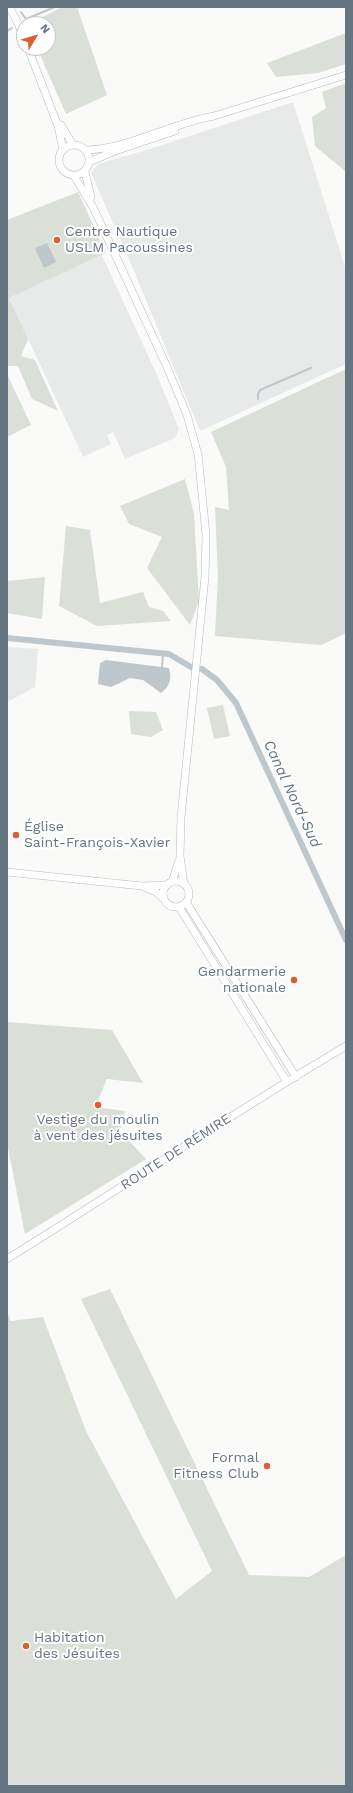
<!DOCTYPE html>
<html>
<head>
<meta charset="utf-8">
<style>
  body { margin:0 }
  #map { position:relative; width:353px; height:1793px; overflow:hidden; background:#fafaf8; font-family:"Work Sans",sans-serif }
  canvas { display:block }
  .frame { position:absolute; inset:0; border:8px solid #667582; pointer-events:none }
  .north { position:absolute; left:16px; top:16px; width:40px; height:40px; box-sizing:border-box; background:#fff; border:1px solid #c2c8cd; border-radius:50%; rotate:52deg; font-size:11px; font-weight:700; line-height:16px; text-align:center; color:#667582 }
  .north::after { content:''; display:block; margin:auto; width:14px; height:18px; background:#de5e34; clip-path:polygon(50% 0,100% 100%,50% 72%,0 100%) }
</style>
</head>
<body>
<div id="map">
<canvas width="353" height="1793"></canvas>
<div class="frame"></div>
<div class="north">N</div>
</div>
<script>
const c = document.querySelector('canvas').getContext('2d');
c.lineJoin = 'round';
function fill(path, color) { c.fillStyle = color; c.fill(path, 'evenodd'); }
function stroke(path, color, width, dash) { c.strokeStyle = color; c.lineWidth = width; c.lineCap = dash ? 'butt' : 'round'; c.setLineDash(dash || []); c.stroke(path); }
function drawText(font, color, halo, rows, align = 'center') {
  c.font = font + ' "Work Sans",sans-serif'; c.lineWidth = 4; c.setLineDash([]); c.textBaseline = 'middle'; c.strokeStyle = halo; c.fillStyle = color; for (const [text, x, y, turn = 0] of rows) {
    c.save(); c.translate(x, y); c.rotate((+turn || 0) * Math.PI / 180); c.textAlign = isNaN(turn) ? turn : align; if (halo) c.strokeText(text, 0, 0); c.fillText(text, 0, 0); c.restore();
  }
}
fill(new Path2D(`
  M293,102L346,270V364L200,431L134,271L91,173L98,164L150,149Z
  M102,255L157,375L179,429L175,438L125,459L113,432L107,435L111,444L83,457L9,298Z
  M7,647L38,649L35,687L7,702Z`), '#e8e9e9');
fill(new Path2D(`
  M62,7H77L107,95L66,114L37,48H48V24H29Z
  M346,33V64L318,73L276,77L267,63Z
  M346,83V172L315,146L312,117L326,108L322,92Z
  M78,192L106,253L9,298L28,339L21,356L35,360L58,411L32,399L18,366H7V220Z
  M346,369V633L321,645L215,636L218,576L215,507L229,510L226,467L211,432Z
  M7,374L31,425L7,437Z
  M185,479L194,514L199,601L190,625L147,568L162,537L129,524L120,506Z
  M66,526L90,530L100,603L143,592L149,607L163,611L171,621L97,626L59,606Z
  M45,577L42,619L7,613V581Z
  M223,705L230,736L214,739L207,708Z
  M129,711L156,712L163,730L151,737L131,734Z
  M7,1022L112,1030L143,1083L107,1079L95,1107L125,1111L120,1131L146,1159L25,1234L7,1143Z
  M110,1289L249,1575L309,1577L346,1555V1786H7V1312L11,1321L43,1317L86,1431L176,1599L212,1571L81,1299Z`), '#dadfd7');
fill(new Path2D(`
  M47,243L56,262L44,268L35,248Z
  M106,660L169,668C172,679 170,686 161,693L143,680L130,678L111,687L98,684L100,663Z`), '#bdc7cc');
stroke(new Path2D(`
  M21,12L26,19L55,7
  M7,31L12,28
  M258,399V394L260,390L311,368
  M162,667L163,654`), '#bdc7cc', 2);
stroke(new Path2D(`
  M7,638L169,654L191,667
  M202,669L217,680L236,703L346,940`), '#bdc7cc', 6);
const secondary = new Path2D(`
  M9,7L16,19L24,38
  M28,48L58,126L63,150
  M61,125L73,145
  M59 160a15 15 0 1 1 30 0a15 15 0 1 1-30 0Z
  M85,150C126,150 172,123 214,116L346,75
  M89,162L115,151L175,131
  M85,172L91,197
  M74,176L94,209L167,367L187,415L198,454L206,534L205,577L181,817L180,856L184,884
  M7,872L142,886L167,885
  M163 894a13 13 0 1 1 26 0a13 13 0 1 1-26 0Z
  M172,882L179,860
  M144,887L156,892L164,899
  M186,902L296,1077
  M179,907L287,1082
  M7,1259C120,1189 231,1114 346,1046`);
stroke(secondary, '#b6bbc0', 8);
stroke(secondary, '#fff', 7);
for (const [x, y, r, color] of [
  [57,240,4,"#de5e34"],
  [16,835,4,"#de5e34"],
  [294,980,4,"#de5e34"],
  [98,1105,4,"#de5e34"],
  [267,1466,4,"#de5e34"],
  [26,1646,4,"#de5e34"]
]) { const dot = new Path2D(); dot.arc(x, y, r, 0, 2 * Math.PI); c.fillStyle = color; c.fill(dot); stroke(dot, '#fff', 1.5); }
drawText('14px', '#667582', '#fff', [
  ["Centre Nautique",65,232],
  ["USLM Pacoussines",65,248],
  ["Église",24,827],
  ["Saint-François-Xavier",24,843],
  ["Gendarmerie",286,972,"right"],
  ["nationale",286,988,"right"],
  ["Vestige du moulin",98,1120,"center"],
  ["à vent des jésuites",98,1136,"center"],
  ["Formal",259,1458,"right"],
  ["Fitness Club",259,1474,"right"],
  ["Habitation",34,1638],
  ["des Jésuites",34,1654]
], 'left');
drawText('14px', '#667582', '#fff', [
  ["ROUTE DE RÉMIRE",176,1152,-33]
]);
drawText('italic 15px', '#60747c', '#fff', [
  ["Canal Nord-Sud",292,794,65]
]);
</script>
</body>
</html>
